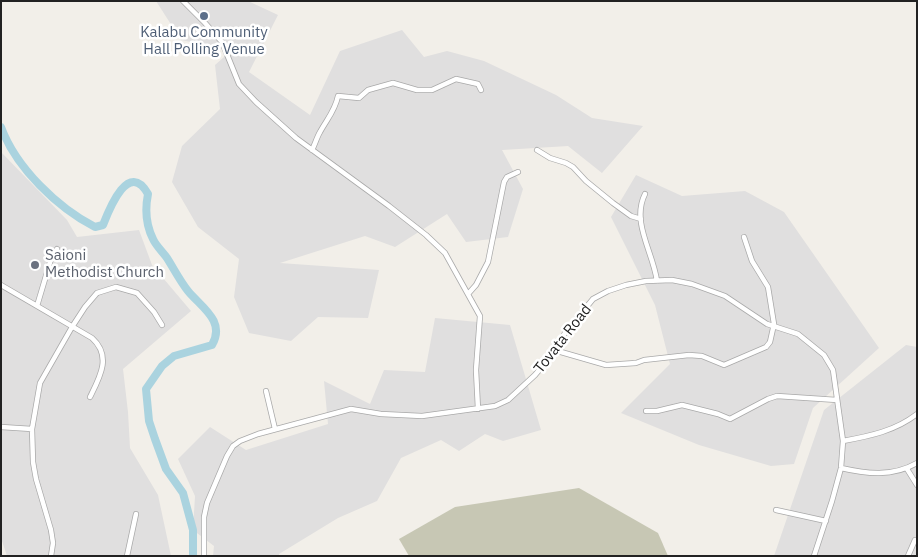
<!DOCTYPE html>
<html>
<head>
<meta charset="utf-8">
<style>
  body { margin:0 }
  #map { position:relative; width:918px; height:557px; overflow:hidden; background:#f2efe9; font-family:"IBM Plex Sans",sans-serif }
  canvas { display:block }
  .frame { position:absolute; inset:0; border:2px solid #222; pointer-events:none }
</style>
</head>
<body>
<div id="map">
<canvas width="918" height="557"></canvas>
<div class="frame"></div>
</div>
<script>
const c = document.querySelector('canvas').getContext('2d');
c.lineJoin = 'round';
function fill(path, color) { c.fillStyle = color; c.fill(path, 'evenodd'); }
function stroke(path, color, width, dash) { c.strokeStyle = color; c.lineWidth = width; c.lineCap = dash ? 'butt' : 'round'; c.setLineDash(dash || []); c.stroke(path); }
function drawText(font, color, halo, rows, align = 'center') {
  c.font = font + ' "IBM Plex Sans",sans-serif'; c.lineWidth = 5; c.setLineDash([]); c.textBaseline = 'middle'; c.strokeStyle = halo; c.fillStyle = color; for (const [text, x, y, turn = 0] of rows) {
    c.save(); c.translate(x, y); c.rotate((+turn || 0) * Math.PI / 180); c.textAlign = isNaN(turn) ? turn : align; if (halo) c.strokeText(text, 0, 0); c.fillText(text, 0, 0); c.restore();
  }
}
fill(new Path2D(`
  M156,1H248L278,15L249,72L310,115L340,51L402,30L424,57L447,51L484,61L556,95L592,118L643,126L602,173L568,146L502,150L523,189L508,237L466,242L447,214L395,247L365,236L280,263L379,270L368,318L318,317L291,341L249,333L234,297L239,259L198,227L172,182L182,146L220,109L215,65L232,50L181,40Z
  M1,152L67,220L77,237L139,230L152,265L191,311L123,369L128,412L130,448L158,495L171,556H7L1,538Z
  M636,175L682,196L745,191L784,212L879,348L813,408L794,464L771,466L699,445L621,413L670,364L655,305L611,217Z
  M435,318L510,325L541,430L503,441L485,434L459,451L441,440L401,458L377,501L338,518L279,554V556H213L214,546L193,530L195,496L178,459L210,427L246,450L328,424L324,381L370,404L384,370L425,372Z
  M906,345L917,347V556H774L824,410Z`), '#e0dfdf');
fill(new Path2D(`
  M579,488L658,533L668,556H409L399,539L455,507Z`), '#c7c7b4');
stroke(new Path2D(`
  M1,127C16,168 58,208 95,227L103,225C110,207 129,160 148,194C145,209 146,225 153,239C156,246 163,252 167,258C174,269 180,281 188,291C201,307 226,321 212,345L174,356L162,366L146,389L149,421L155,439L166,469L183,493L193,530V556`), '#aad3df', 8);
const minor = new Path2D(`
  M183,1L205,23L222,42L239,84L256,102L296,138L389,206L426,235L445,253L480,316L476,370L478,409
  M312,150C315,144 317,137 320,132C327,119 335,111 338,96L359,98L368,90L393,83L417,90H432L456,79L478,84L481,90
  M537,150L550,158L566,163L573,167L586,181L613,203L631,216L641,219
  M645,194C631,222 653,252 657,281
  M1,285L92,338C112,356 100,377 90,397
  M468,294L476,285L488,262L504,182L507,177L518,172
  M37,306L51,259L57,249
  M554,350L606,365L636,363L644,360L689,355L702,356L724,365L766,347L770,342L774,324L768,287L752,261L744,237
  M266,391L275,429
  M646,411H657L682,405L718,414L730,419L768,399L777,396L837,400
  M1,427L32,429
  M843,441C870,436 895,431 917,414
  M841,468C867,474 892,477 917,463
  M907,469L917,485
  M776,510L826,521
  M51,556L53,543L51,530L36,479L33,462L32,429L40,383L72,327L85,307L97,293L116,287L137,293L154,312L162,325
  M127,556L136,514
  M204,556V517L207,503L227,456L233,446L240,441L258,434L351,409L381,414L422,416L495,406L508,400L535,375L551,356L565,333L593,299L608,291L626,285L646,281L672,280L692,284L725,296L767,324L798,334L824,355L833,370L843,441L841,468L832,501L814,556
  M908,556L915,540H917`);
stroke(minor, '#a9a9a9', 6);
stroke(minor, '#fff', 4.5);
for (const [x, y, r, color] of [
  [204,16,5,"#5c6f8a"],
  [35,265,5,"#6b7280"]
]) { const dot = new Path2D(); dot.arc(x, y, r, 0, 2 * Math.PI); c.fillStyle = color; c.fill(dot); stroke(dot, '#fff', 2); }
drawText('15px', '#4e5e75', '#fff', [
  ["Kalabu Community",204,33],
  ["Hall Polling Venue",204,50]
]);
drawText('15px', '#5b616d', '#fff', [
  ["Saioni",45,256],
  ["Methodist Church",45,273]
], 'left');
drawText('15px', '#222', '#fff', [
  ["Tovata Road",563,339,-52]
]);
</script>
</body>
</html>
